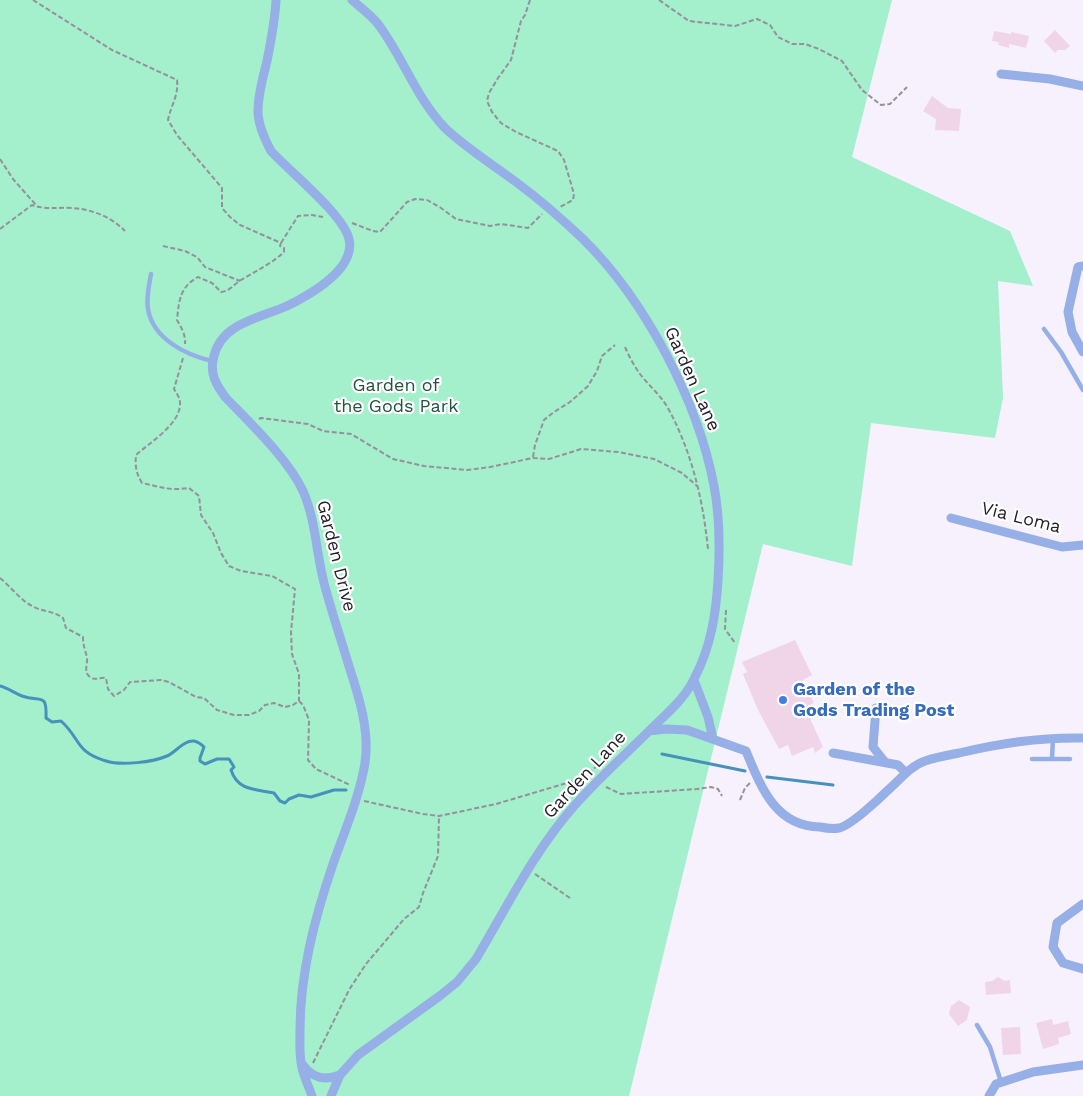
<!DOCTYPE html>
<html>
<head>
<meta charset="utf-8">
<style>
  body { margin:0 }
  canvas { display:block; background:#f6f1fc }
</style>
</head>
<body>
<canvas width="1083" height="1096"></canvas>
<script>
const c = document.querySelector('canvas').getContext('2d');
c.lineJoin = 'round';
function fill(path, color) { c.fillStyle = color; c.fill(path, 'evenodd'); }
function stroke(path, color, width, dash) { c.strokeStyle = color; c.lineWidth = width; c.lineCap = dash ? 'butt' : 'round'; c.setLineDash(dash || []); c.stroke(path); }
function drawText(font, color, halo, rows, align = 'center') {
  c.font = font + ' "Work Sans",sans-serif'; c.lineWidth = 4.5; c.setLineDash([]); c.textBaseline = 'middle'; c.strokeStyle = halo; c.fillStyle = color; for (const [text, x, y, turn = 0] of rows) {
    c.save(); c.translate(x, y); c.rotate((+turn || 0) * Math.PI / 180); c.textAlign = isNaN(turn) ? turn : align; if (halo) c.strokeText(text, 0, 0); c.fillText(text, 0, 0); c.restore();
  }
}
fill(new Path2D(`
  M0,0H892L852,157L1010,231L1033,286L998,281L1003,398L995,438L871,423L852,566L763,544L629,1096H0Z`), '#a4efcc');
stroke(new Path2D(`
  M0,686C8,688 14,693 22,696C40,703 47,691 46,718L52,722L61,721C81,739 75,752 106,761C121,766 153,762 167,756C176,752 184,740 194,741C199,742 201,744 204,747L200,758V761L205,764L217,759H229L234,767L231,770C238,791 255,789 274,793L280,801L285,803L289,799L299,795L311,797L334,790H346
  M662,754L745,771
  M767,777L833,785`), '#4692bc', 3);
fill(new Path2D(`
  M1055,30L1070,46L1065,50H1058L1055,53L1044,41Z
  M994,31L1011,34V32L1029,36L1026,48L1009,44V48L998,45L999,42L992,41Z
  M932,96L948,108L961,109L959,131L935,130L936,119L923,111Z
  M795,640L812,675L803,680L814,703L805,707L823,747L815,753L813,747L792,756L788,745L779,749L758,710L743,674L747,672L742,662Z
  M998,977L1005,981L1010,980L1011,993L986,995L985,982L992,981Z
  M959,1000L970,1007L967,1020L958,1026L949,1014L951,1006Z
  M1052,1019L1053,1025L1068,1021L1071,1034L1058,1038L1059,1044L1043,1049L1036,1023Z
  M1020,1027L1021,1054L1003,1055L1001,1028Z`), '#f0d5e9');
stroke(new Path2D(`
  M33,0L112,50L177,80C179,95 171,105 168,120L177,135L222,188V208L230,217L240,225L281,243L280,246L284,248V252C271,264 256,271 241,280C234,284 230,291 221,292L212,283L198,277C180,287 179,300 177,320C181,327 186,335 185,344
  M530,0L525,15L521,21L511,60L498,78L489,93L487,101L492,112L501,123L516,132L558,151L564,160L574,194L573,200L560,207
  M659,0L689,21L735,26L757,19L770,25L778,37L792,44H805L819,49L842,61L862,90L881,105L890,104L907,87
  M0,159L13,179L36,205
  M352,223L373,231L380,232L407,202L415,199L427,200L441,208L456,219L490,226L501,224L528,228L542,214
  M0,229L32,205C46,210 58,207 72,208C92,209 111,217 125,231
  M281,243L298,216L312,215L323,217
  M163,246L185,251L197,257L205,267L240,281
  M625,347C629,356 634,366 640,374C649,386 661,395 669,410C692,453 703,500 708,549
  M183,358L174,389C177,394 180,398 180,403C181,424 149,443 136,455C135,466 136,473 142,483C161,487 169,491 189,488L199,496L201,515L213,533L221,553L229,566L241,571L272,576L295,589L291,632L292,654L299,674V701
  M259,419L261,418L308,424L323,431L351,434L393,459L424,466L467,470L490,467L533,458L549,459L581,449L618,452L654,459L682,473L697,486
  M533,457L535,445L544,420L554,412L570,402L588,386L597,371L602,356L615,345
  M0,578C11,587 21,601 34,607C44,612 54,611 63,618L66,628L83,637C83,645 85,650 87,657C88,664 83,672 90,677C94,681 100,677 106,678L108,689L114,696L124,690L130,682L161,680L169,682L196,697L204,698L217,710L234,715H249L259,711L265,705L274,703L285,707L293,705L299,701
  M726,610L725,629L735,643
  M299,701L303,705L309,720L308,760L316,769L350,785
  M606,787L621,794L697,789L711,787L718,789L722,796
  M740,800L745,788L750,783
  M364,801L423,814L439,816L496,804L577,780L587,775L598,765
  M535,874L570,898
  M313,1063L349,990L366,964L404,919L419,907L423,893L438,856L439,816`), '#95909b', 2, [5, 2.5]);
stroke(new Path2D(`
  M151,274C149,286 146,297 148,309C153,339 186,355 212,361
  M1044,329L1061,352L1083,390
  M1032,759H1070
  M1052,759L1053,738
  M977,1025L990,1047L1001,1082`), '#96afe6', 4.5);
stroke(new Path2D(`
  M276,0C275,20 271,41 267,61C263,77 258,94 258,111C258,125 264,138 271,151C290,172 343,214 349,239C352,250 346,262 339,270C326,285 307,296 289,305C262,318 222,322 214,356C209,373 216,385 226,398C251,424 288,459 303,491C316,521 316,552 324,583C331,610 340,636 348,663C358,694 370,729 365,763C359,798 345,830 333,864C315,917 300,973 300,1030C300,1042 299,1055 302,1068C304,1077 309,1087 312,1096
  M1001,74L1050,79L1083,86
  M1083,266L1078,267L1068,312L1072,332L1083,352
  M951,518L1062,547L1083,545
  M694,680L708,717L713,739
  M876,708L873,747L885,762
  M649,731L666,729L687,730L746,751C761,787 775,826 820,827C825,828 833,829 839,828C850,826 878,800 887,791C899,781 910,766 925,761C936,757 948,755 959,753C1000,743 1040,737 1083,738
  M833,753L898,765L906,773
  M1083,904L1057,923L1053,947L1063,963L1083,969
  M303,1065C312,1078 325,1081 340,1075
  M331,1096L340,1075L358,1055L441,995L457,982L476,959C507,907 534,851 575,805C598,779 625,755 650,730C667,713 685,699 695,677C711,646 716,614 718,580C720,548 720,517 714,486C698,401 645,300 583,239C562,219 539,199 516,182C492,164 466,148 445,128C416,98 403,57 378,24C371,15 361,8 352,0
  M989,1096L996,1084L1033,1072L1083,1065`), '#96afe6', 9);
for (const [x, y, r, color] of [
  [783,700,5,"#3f7fe0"]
]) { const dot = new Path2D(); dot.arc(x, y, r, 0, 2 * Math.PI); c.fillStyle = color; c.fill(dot); stroke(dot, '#fff', 2); }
drawText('18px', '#25202b', '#fff', [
  ["Garden Lane",692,379,66],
  ["Via Loma",1021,518,14],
  ["Garden Drive",336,556,76],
  ["Garden Lane",585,775,-47]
]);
drawText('18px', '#245440', '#fff', [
  ["Garden of",396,386],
  ["the Gods Park",396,407]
]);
drawText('bold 18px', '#366cbe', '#fff', [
  ["Garden of the",793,690],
  ["Gods Trading Post",793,711]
], 'left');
</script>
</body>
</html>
